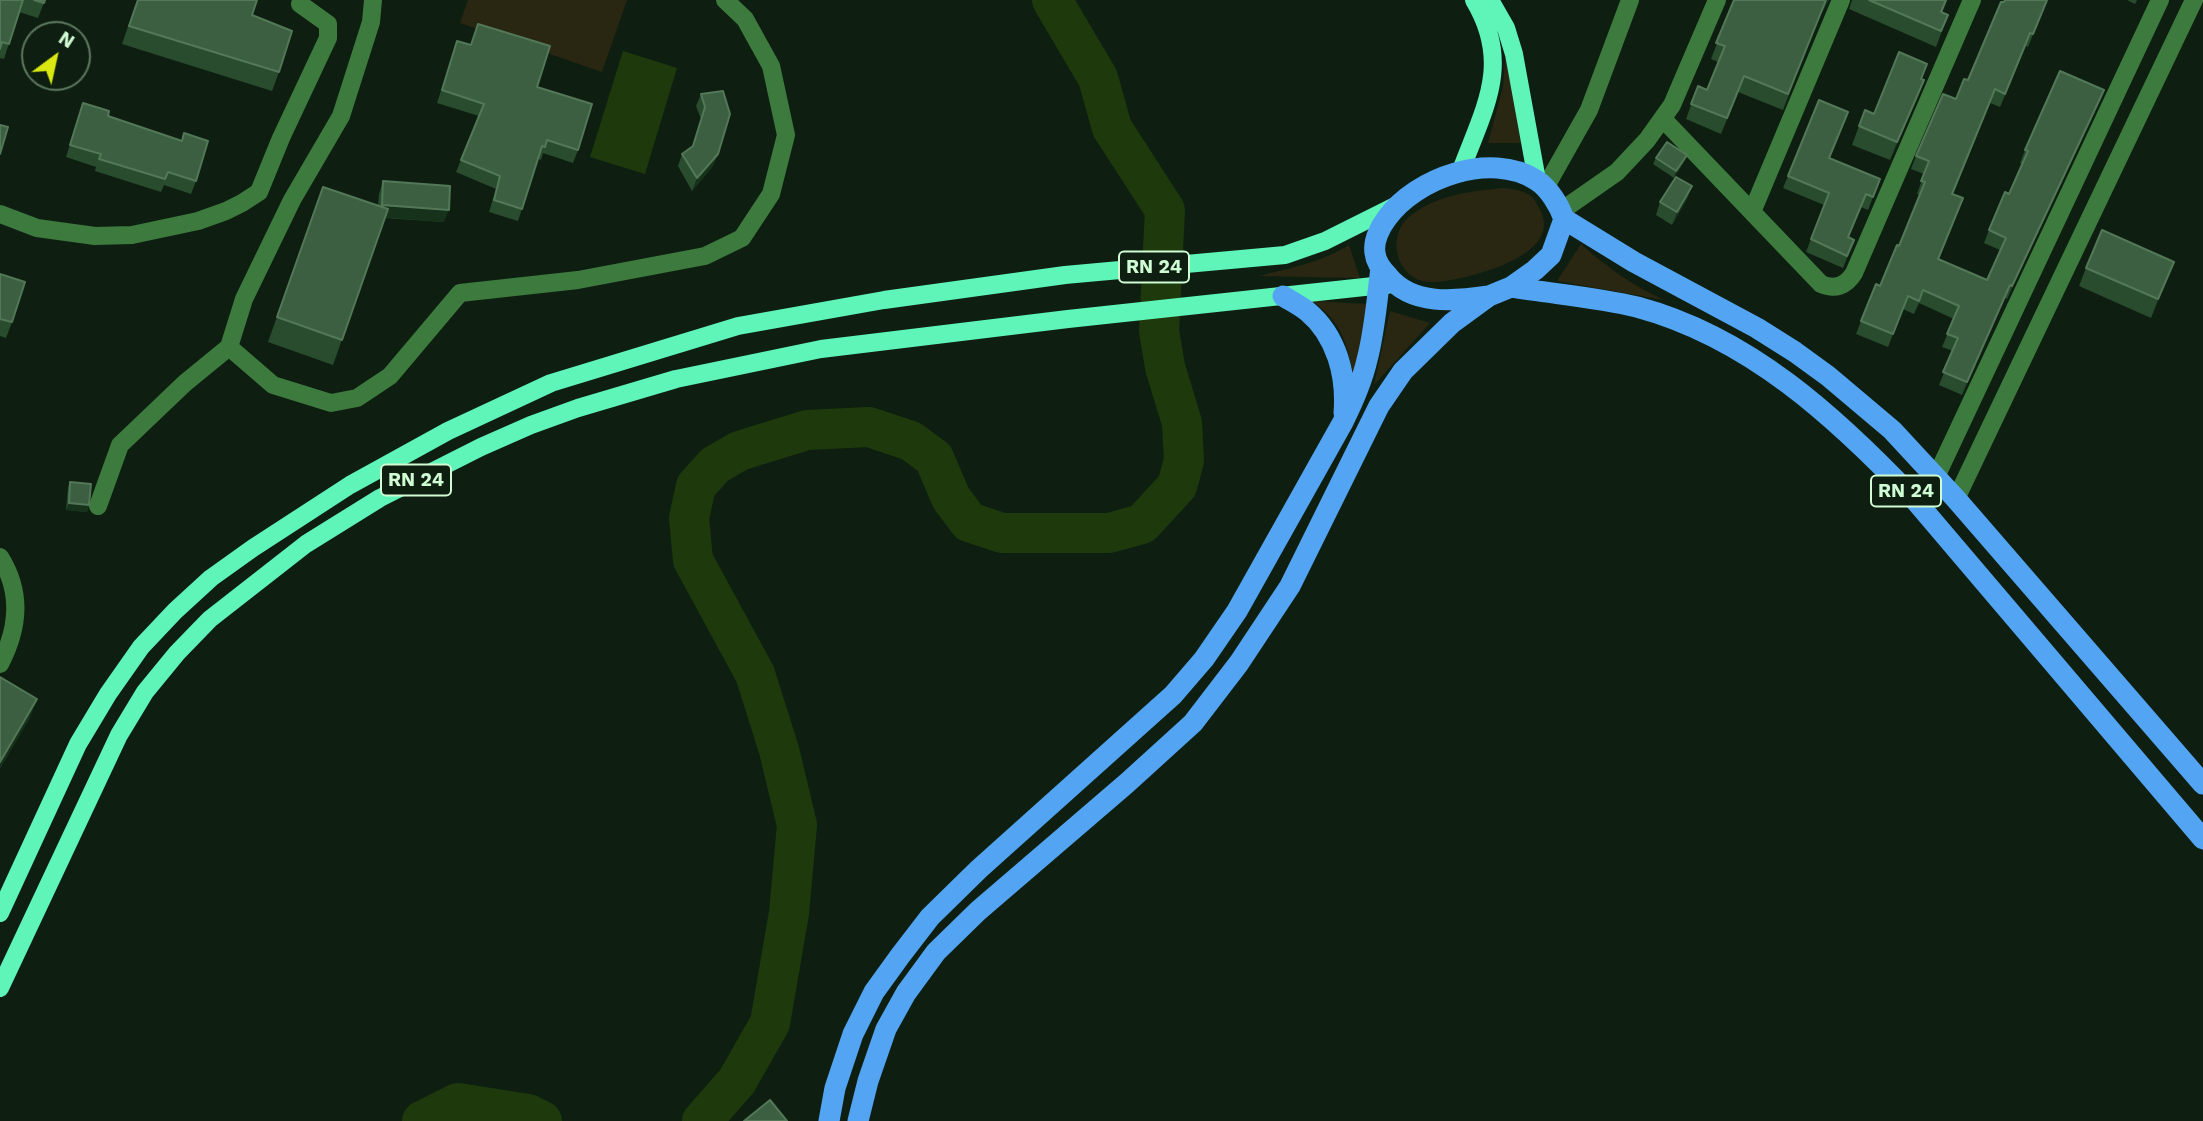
<!DOCTYPE html>
<html>
<head>
<meta charset="utf-8">
<style>
  body { margin:0 }
  #map { position:relative; width:2203px; height:1121px; overflow:hidden; background:#0e1f11; font-family:"Work Sans",sans-serif }
  canvas { display:block }
  .north { position:absolute; left:21px; top:21px; width:70px; height:70px; box-sizing:border-box; background:#0e1f11; border:2px solid #5c775f; border-radius:50%; rotate:33deg; font-size:19px; font-weight:700; line-height:28px; text-align:center; color:#d0fcd4 }
  .north::after { content:''; display:block; margin:auto; width:24px; height:32px; background:#d8e810; clip-path:polygon(50% 0,100% 100%,50% 72%,0 100%) }
</style>
</head>
<body>
<div id="map">
<canvas width="2203" height="1121"></canvas>
<div class="north">N</div>
</div>
<script>
const c = document.querySelector('canvas').getContext('2d');
c.lineJoin = 'round';
function fill(path, color) { c.fillStyle = color; c.fill(path, 'evenodd'); }
function stroke(path, color, width, dash) { c.strokeStyle = color; c.lineWidth = width; c.lineCap = dash ? 'butt' : 'round'; c.setLineDash(dash || []); c.stroke(path); }
function drawText(font, color, halo, rows, align = 'center') {
  c.font = font + ' "Work Sans",sans-serif'; c.lineWidth = 5; c.setLineDash([]); c.textBaseline = 'middle'; c.strokeStyle = halo; c.fillStyle = color; for (const [text, x, y, turn = 0] of rows) {
    c.save(); c.translate(x, y); c.rotate((+turn || 0) * Math.PI / 180); c.textAlign = isNaN(turn) ? turn : align; if (halo) c.strokeText(text, 0, 0); c.fillText(text, 0, 0); c.restore();
  }
}
fill(new Path2D(`
  M468,0H627L602,72L460,23Z
  M1506,49L1515,91L1521,143H1488L1503,87Z
  M1504,188C1524,191 1532,191 1541,212C1560,252 1484,274 1456,279C1446,281 1430,284 1419,280C1394,270 1389,235 1408,218C1434,195 1471,191 1504,188Z
  M1581,244C1606,267 1632,285 1664,300L1557,281Z
  M1349,245L1360,278L1259,276C1290,268 1322,262 1349,245Z
  M1312,301L1368,304L1354,377C1346,342 1343,323 1312,301Z
  M1390,311L1430,323L1374,385Z`), '#292712');
fill(new Path2D(`
  M623,51L677,68L645,174L590,157Z`), '#1e3a0c');
stroke(new Path2D(`
  M422,1121L458,1103L528,1114L542,1121
  M702,1121L737,1081L770,1023L789,913L797,825L779,750L755,674L693,560L689,518L696,486L715,465L739,451L807,430L869,427L911,441L934,458L951,498L969,522L1002,533H1109L1142,524L1177,486L1184,461L1182,423L1165,367L1159,331L1165,210L1112,128L1098,78L1052,0`), '#1e3a0c', 40);
stroke(new Path2D(`
  M1663,119L1821,284C1835,290 1846,286 1854,273L1972,0
  M1545,188L1589,110L1630,0
  M1561,211L1617,172L1647,140L1672,105L1717,0
  M1752,212L1841,0
  M0,214L37,228L95,236L132,235L198,221L226,211L242,203L259,192L281,138L328,38V24L300,4
  M229,347L273,385L331,403L357,398L390,376L460,293L578,280L705,256L742,238L771,194L786,135L771,66L745,19L725,0
  M1936,477L2160,0
  M1956,499L2194,0
  M98,506L120,445L185,383L229,347L244,299L292,200L341,116L371,22L373,0
  M0,557C22,592 19,628 0,664`), '#3c7b3d', 18);
stroke(new Path2D(`
  M1490,0L1506,28L1514,54L1537,180
  M1460,173C1483,110 1513,65 1474,0
  M0,913L78,744L108,694L141,647L175,611L211,578L253,548L350,485L448,431L551,383L738,326L884,300L1065,275L1285,255L1325,241L1395,206
  M0,988L119,735L145,692L177,653L210,619L306,544L380,498L481,447L531,425L578,408L676,379L821,349L1068,319L1392,284`), '#5ff4b8', 18);
stroke(new Path2D(`
  M1564,219L1634,262L1757,328L1795,352L1828,376L1892,430L1956,499L2203,784
  M1511,287C1553,294 1596,297 1637,307C1749,337 1836,417 1914,499L2203,839
  M1283,296C1291,301 1299,305 1307,311C1337,336 1347,376 1344,413
  M829,1121L835,1088L853,1034L874,992L900,956L930,917L979,869L1173,695L1204,659L1237,611L1343,422C1353,402 1362,382 1367,360C1375,330 1377,298 1381,268
  M858,1121L868,1081L886,1029L906,993L936,952L978,911L1127,783L1193,723L1239,663L1290,586L1379,406L1403,371L1452,323L1489,296L1511,287L1535,270L1551,255L1564,219C1559,205 1549,188 1536,180C1490,151 1416,178 1387,218C1380,227 1373,241 1375,253C1376,262 1382,270 1388,276C1412,306 1455,301 1489,296`), '#53a5f3', 21);
fill(new Path2D(`
  M0,0H45L38,18L19,12L4,59L0,58Z
  M137,0H257L252,15L279,72L272,91L122,44Z
  M1734,0H1829L1820,16L1783,110L1738,92L1721,134L1686,119L1698,86L1707,90L1718,62L1711,59Z
  M1852,0H1947L1942,13L1948,15L1936,47L1849,9Z
  M2047,0L2028,47L2026,46L2000,107L1990,103L1953,194L1958,211L1939,259L1987,280L2000,250L1984,243L1989,230L2009,194L2022,164L2020,163L2025,150L2104,90L2099,103L2007,299L2005,298L1962,395L1939,385L1953,351L1942,347L1954,319L1919,303L1914,314L1903,309L1888,347L1856,334L1861,321L1880,286L1899,246L1920,195L1917,194L1924,174L1911,169L1916,156L1956,99L1968,80L2004,2Z
  M2127,0H2137L2135,4Z
  M478,24L537,87L578,150L573,163L543,153L541,160L538,159L518,221L489,212L496,189L456,172L479,116L437,103L457,41L471,45Z
  M1922,80L1917,99L1890,160L1852,145L1859,126L1874,114Z
  M723,91L718,154L713,166L692,191L678,166L682,154L692,147L701,119L696,106L701,94Z
  M83,103L196,181L191,194L164,185L161,192L95,171L96,167L66,157Z
  M1848,112L1829,158L1880,179L1868,210L1861,207L1848,237L1854,240L1843,268L1806,252L1824,205L1783,188L1788,176Z
  M1656,158L1684,162L1674,178L1653,164Z
  M383,181L444,222L385,218L333,365L268,342L323,187L378,206L379,194Z
  M1692,186L1687,199L1672,225L1656,215L1660,202Z
  M2174,262L2151,318L2079,286L2086,268Z
  M0,274L12,322L6,338L0,336Z
  M70,482L89,505L87,512L66,510L68,488Z`), '#294c2e');
fill(new Path2D(`
  M1826,0H1829L1820,16L1783,110Z
  M1924,80L1917,99L1890,160L1897,142Z
  M2104,90L2099,103L2007,299L2012,286Z
  M718,154L713,166L692,191L697,178Z
  M1687,155L1684,162L1674,178L1676,171Z
  M1692,186L1687,199L1672,225L1677,212Z
  M382,205L449,210L444,222L377,217Z
  M2174,262L2167,280L2151,318L2158,299Z
  M2010,285L2005,298L1962,395L1967,382Z
  M69,503L89,505L87,512L66,510Z
  M37,699L30,718L0,769V762Z`), '#16321b');
const building = new Path2D(`
  M0,0H23L9,44L2,42L0,49Z
  M34,0H45L44,3Z
  M138,0H257L252,15L292,31L279,72L129,26Z
  M1734,0H1826L1788,94L1744,76L1727,118L1691,104L1698,86L1707,90L1725,46L1716,43Z
  M1869,0H1946L1941,12L1948,15L1941,31Z
  M2005,0H2047L2033,34L2030,33L2005,94L1995,89L1952,194L1963,198L1938,259L1987,280L2006,238L1989,230L2005,192L2009,194L2028,151L2025,150L2060,71L2104,90L2012,286L2010,285L1967,382L1943,372L1958,338L1947,334L1959,306L1923,290L1919,301L1908,296L1893,334L1861,321L1876,284L1880,286L1897,245L1899,246L1925,182L1921,181L1929,161L1916,156L1943,94L1956,99L1964,79L1968,80L2001,2H2004Z
  M478,24L550,46L537,87L592,104L578,150L547,140L545,147L542,146L522,209L494,200L500,176L461,160L484,104L442,90L457,41L471,45Z
  M1899,52L1927,64L1921,79L1924,80L1897,142L1859,126L1865,110L1874,114Z
  M723,91L730,114L718,154L697,178L682,154L693,146L705,107L701,94Z
  M1819,100L1848,112L1829,158L1880,179L1873,197L1866,194L1848,237L1854,240L1847,256L1811,239L1829,193L1788,176Z
  M83,103L109,111L108,116L182,141L184,133L208,141L196,181L168,172L165,179L99,159L101,154L70,145Z
  M0,125L8,127L0,154Z
  M1667,142L1687,155L1676,171L1656,158Z
  M1676,177L1692,186L1677,212L1660,202Z
  M383,181L450,186L449,210L382,205Z
  M323,187L388,209L342,340L277,317Z
  M2102,230L2174,262L2158,299L2086,268Z
  M0,274L25,282L12,322L0,319Z
  M70,482L91,484L89,505L69,503Z
  M0,677L37,699L0,762Z
  M770,1100L787,1121H744Z`);
fill(building, '#3b5f40');
stroke(building, '#527857', 2);
for (const [x, y, w] of [
  [1154,267,70],
  [416,480,70],
  [1906,491,70]
]) { const box = new Path2D(); box.roundRect(x - w / 2, y - 15.5, w, 31, 5); c.fillStyle = '#0e1f11'; c.fill(box); stroke(box, '#d0fcd4', 2); }
drawText('bold 19px', '#d0fcd4', null, [
  ["RN 24",1154,267],
  ["RN 24",416,480],
  ["RN 24",1906,491]
]);
</script>
</body>
</html>
